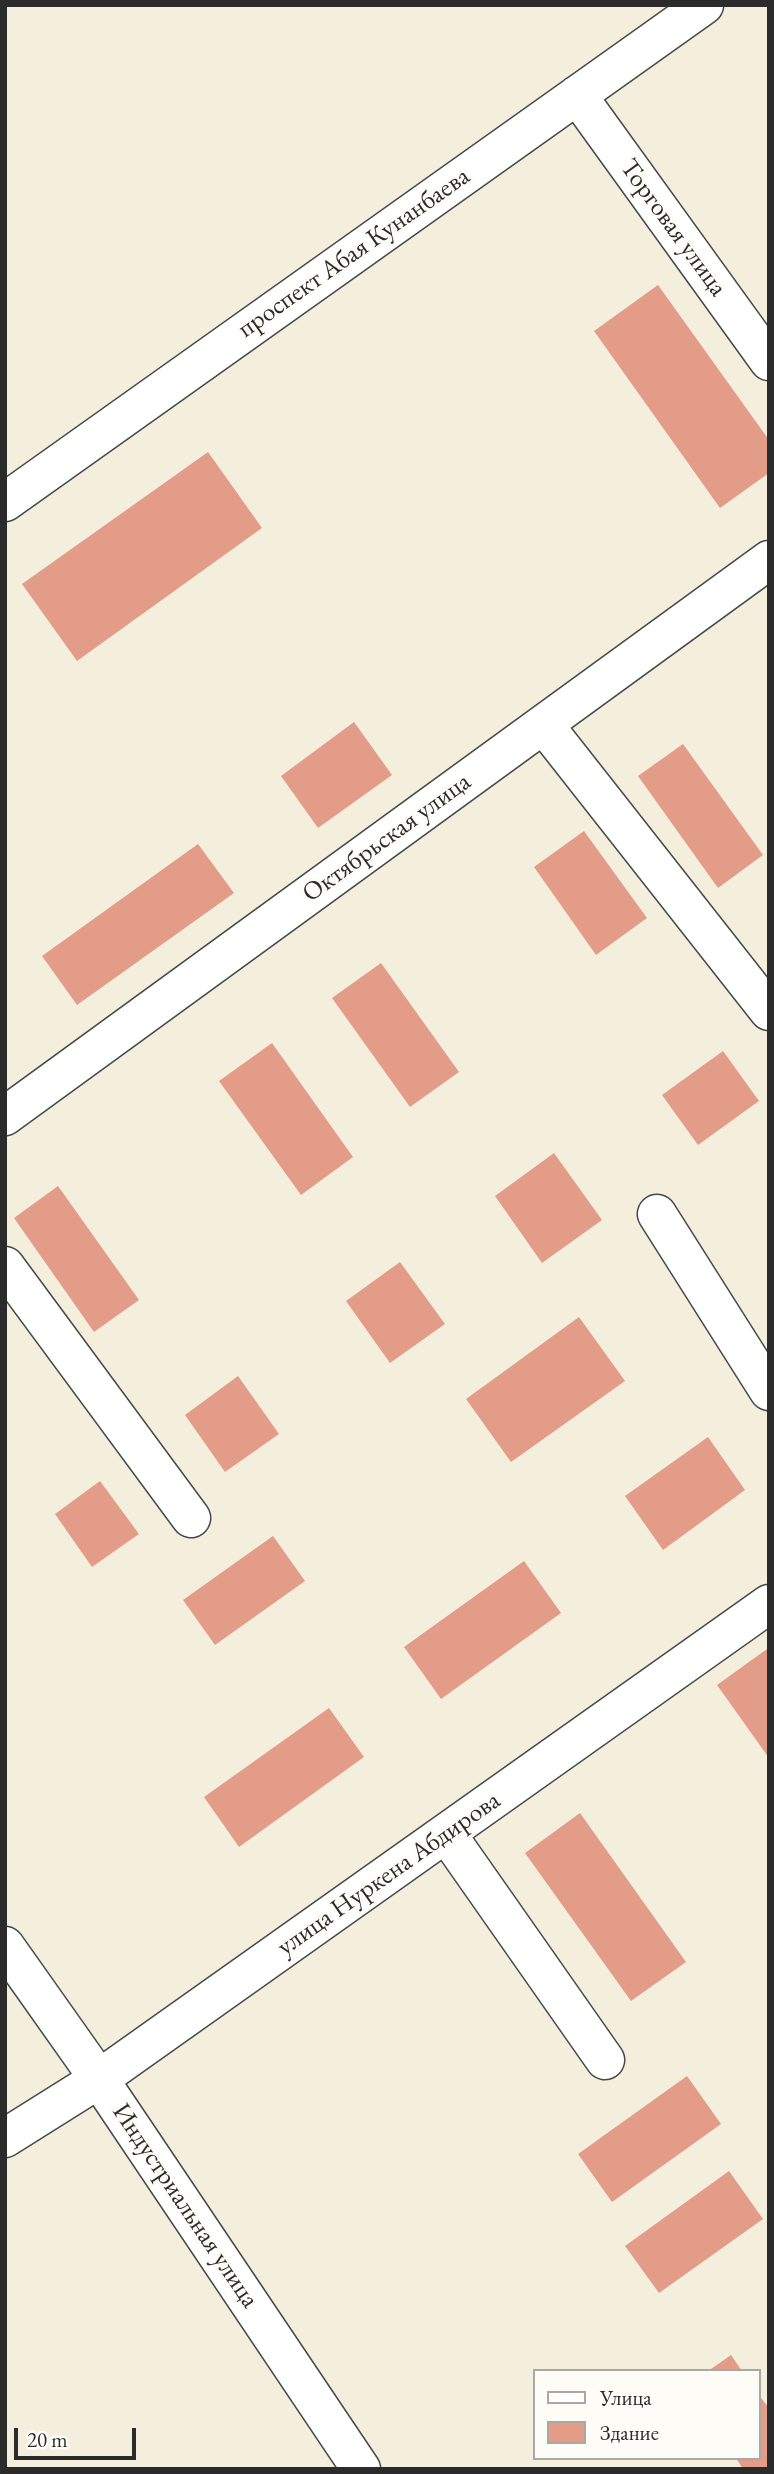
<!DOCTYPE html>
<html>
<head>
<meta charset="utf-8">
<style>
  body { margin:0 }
  #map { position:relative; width:774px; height:2474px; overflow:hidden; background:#f4efdc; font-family:"EB Garamond",serif }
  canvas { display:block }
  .frame { position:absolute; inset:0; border:7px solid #2b2b2b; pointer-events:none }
  .legend { position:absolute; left:533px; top:2369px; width:228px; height:91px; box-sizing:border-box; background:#fdfcf7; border:2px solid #a9a8a5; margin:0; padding:9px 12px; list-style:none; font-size:21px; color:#2b2b2b }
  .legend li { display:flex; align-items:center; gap:14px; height:35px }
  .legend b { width:35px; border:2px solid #a9a8a5 }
  .scale { position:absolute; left:14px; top:2428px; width:122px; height:32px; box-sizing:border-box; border:4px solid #2b2b2b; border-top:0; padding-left:9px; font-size:21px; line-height:24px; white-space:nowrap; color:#2b2b2b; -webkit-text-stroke:5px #fdfcf7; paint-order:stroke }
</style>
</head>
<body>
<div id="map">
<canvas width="774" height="2474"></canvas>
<div class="frame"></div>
<ul class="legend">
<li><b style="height:9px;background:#fff"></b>Улица</li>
<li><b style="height:19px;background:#e39c87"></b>Здание</li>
</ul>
<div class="scale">20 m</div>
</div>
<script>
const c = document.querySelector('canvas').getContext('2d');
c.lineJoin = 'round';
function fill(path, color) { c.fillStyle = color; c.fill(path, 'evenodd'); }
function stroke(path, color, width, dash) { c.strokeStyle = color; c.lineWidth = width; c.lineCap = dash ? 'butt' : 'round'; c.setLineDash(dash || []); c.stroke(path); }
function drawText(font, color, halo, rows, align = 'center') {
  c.font = font + ' "EB Garamond",serif'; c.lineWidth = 6; c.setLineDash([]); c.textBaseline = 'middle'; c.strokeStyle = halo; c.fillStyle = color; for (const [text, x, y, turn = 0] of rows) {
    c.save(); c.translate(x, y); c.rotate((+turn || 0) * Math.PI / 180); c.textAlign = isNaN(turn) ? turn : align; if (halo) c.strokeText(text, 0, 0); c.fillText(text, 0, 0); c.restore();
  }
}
fill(new Path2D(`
  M658,285L769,440V473L720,508L594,331Z
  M208,452L262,528L77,661L22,584Z
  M354,722L392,775L318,828L281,776Z
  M683,744L763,855L718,888L638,776Z
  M584,831L647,918L596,955L534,867Z
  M198,844L234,893L77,1005L42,956Z
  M381,963L459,1072L410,1107L332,998Z
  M272,1043L353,1157L301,1195L219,1081Z
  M723,1051L759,1101L698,1145L662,1095Z
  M554,1153L602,1220L542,1263L495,1196Z
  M58,1186L139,1300L94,1332L14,1218Z
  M400,1262L445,1324L390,1363L346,1301Z
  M579,1317L625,1381L511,1462L466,1399Z
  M238,1376L279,1434L225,1472L185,1415Z
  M708,1437L745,1490L663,1550L625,1496Z
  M100,1481L139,1534L92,1567L55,1514Z
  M273,1536L305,1581L215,1645L183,1600Z
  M524,1561L561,1613L441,1699L404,1647Z
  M767,1649L769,1652V1758L717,1685Z
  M329,1708L364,1757L239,1847L204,1797Z
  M580,1813L686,1962L631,2001L525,1853Z
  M687,2076L721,2124L612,2202L578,2154Z
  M729,2171L763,2219L659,2293L625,2246Z
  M731,2355L742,2371H708Z
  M758,2394L769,2408V2465L764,2469H743L736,2458H758Z`), '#e39c87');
const minor = new Path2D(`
  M577,95L769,361
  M5,502L704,5
  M544,725L769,1011
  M5,1116L769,560
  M657,1214L769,1391
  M5,1266L191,1518
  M446,1833L605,2060
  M5,1946L99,2079L361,2469
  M5,2138L99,2079L769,1604`);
stroke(minor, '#494846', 41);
stroke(minor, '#fff', 38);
drawText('26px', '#2b2b2b', '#fdfcf7', [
  ["Торговая улица",673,228,54],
  ["проспект Абая Кунанбаева",354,253,-35],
  ["Октябрьская улица",387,838,-36],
  ["улица Нуркена Абдирова",389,1874,-35],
  ["Индустриальная улица",185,2206,56]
]);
</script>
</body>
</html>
